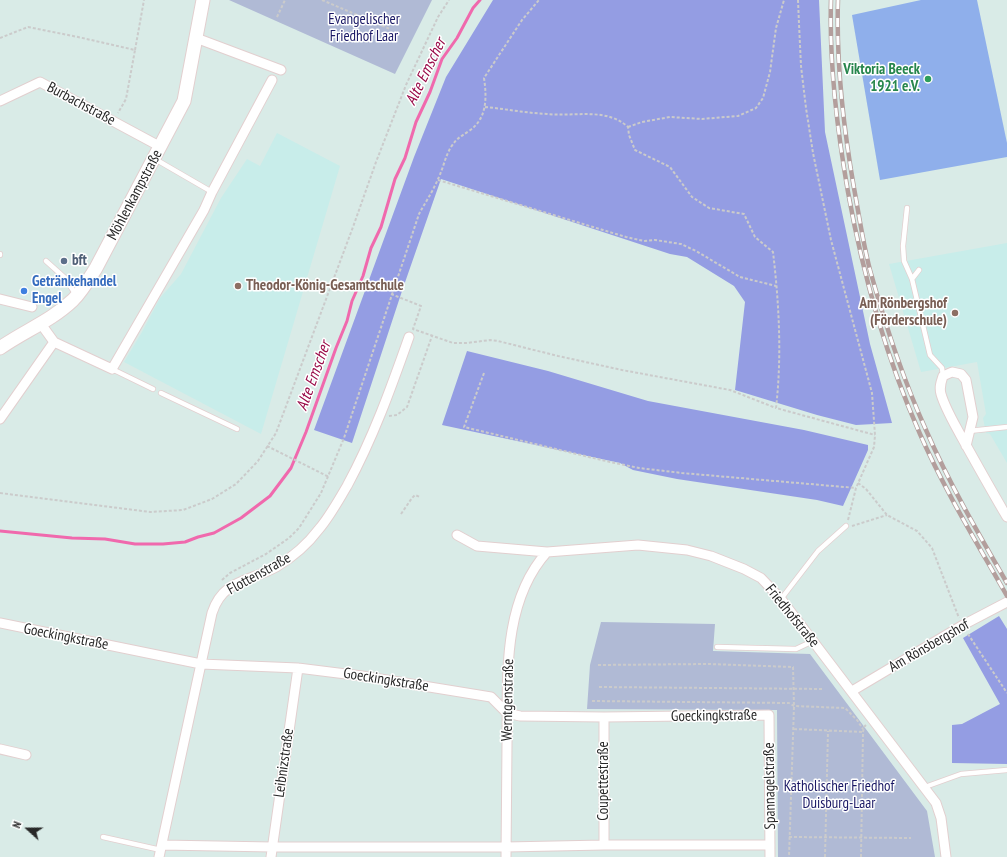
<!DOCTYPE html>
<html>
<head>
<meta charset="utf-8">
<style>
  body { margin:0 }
  #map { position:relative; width:1007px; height:857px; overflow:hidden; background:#d9ebe7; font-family:"PT Sans Narrow",sans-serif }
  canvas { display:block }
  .north { position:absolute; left:8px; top:809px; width:40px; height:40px; -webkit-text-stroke:3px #fff; paint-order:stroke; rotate:291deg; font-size:11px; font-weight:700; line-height:16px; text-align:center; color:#282828 }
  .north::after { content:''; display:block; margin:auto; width:14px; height:18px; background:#282828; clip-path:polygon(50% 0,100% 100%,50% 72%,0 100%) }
</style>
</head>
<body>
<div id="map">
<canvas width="1007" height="857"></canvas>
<div class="north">N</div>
</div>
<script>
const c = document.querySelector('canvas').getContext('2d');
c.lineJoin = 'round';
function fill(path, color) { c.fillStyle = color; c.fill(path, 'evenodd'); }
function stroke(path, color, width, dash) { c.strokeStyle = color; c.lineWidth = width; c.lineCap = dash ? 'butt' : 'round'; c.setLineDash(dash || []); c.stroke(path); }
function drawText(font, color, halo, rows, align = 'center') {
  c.font = font + ' "PT Sans Narrow",sans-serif'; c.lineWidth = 3; c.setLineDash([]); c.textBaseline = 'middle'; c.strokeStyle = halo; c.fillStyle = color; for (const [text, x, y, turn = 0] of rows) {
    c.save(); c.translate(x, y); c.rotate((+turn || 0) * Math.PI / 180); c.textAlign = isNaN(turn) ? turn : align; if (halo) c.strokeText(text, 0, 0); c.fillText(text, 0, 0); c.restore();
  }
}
fill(new Path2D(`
  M277,133L340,166L261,434L124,362L142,332L160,298L181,274L221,198L247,159L260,166Z
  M1007,243V463L990,434L986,433L983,418L986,414L977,362L921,372L889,264Z`), '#c8edea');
fill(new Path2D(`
  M493,0H819L825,132L870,344L892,423L856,425L817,415L735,390L745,302L734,286L687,257L670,254L441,179L402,291L352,443L314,430L414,157L446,77Z
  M467,351L548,371L648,401L804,430L868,445V450L843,506L817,500L677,479L633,470L620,463L442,425Z
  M999,616L1007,629V764L952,763V725L962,724L1000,704L963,638Z`), '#949de3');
fill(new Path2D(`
  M229,0H432L395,74Z
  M601,622L715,624L713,651L810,654L927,811L935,857H778L777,710L587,709L590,665Z`), '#b0bad5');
fill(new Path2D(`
  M921,0H977L1007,143V157L880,180L852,15Z`), '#8fafeb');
stroke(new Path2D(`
  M0,531L72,538L105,539L135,544H163L185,542L198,537L214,533L241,518L270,496L291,468L306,432L336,348L347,321L352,301L363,276L371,248L381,227L395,179L405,158L416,122L430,92L442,59L457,38L473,8L480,0`), '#f069ad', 3);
const lane = new Path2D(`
  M155,159L212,192
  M907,208L903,246L904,261L912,279
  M0,255V254
  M46,261L65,278L76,295
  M919,270L912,279L930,355L942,368L943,376
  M112,369L153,389
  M161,393L237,429
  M969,431L1007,427
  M781,599L818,551L846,526
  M717,647L796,649L813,641
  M925,787L961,774L1007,770
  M103,837L161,850`);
const street = new Path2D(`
  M196,38L281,70
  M0,101L40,82L161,147
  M0,299L32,307
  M54,342L112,369L204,210L212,192L272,80
  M0,419L54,342L41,324
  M966,446L973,417L966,380L961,374L952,372L943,376C941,382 939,387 941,394C945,408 954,423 961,436C976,463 991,490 1007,517
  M457,535L477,546L547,552L638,545L687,550L711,556L744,569L761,578L781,599L936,803L941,818L946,857
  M0,623L201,664L298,668L362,676L491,697L507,713L520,716L604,717L769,715L770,857
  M852,691L963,625L1007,602
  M0,749L26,755
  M162,845L272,847H506L604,845H770
  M604,845V717
  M159,857L212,613C223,579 249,582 276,567C293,557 307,545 319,529C330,516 338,501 347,486C373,438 391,388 409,337
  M271,857L298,668
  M506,857C506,819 507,782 507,744C508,681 501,603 547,552`);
const secondary = new Path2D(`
  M0,348C24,331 51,321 73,300C82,291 89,279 96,268L184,101L203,0`);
stroke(lane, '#e2cfcf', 6);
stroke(street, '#e2cfcf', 11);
stroke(secondary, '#e2cfcf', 15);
stroke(new Path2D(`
  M322,0L390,29
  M798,0L799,24L801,66L806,108L813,153L831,240L872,393L875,435L874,447L856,488L848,520
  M277,17L285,0
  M0,38L28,27L78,37L135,50L126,99L118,113
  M135,50L144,0
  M485,107C506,109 526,113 547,114C574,117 606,107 628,127L629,135L635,150L670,167L692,197L709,208L744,214L755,237L773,252C779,303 782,356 776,408L875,435
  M628,127L642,122L670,117L702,119L738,116L756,108L763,98L770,72L776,28L784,0
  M438,180L626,237L644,241L655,240L681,244L696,251L740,277L776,286
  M391,294L421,306L413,329L453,343H467L490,340L498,341L558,356L622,370L730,390L776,408
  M484,373L464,427L610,462L639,468L682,473L856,488
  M389,416L397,415L407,407L432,336
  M267,446L329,477
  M858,483L866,489L887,515L917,531L932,548L959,618
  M0,493L150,512L183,510L212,499L236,484L258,461L276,433L353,227L376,162L406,85L438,17L449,0
  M401,514L412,498L415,495L420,497
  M852,526L887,515
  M222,580L230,573L266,554L289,538L299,528L321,493L344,438L419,214C425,203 433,191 438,179C443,169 445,157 451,147C457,138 460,137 469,131C487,119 487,98 484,78L522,20L539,0
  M968,634L1007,693
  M598,665L709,664L793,667L794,706L789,857
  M599,687L824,689
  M592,701L789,703L794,706L845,708L857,720L863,729
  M794,729L863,732
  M789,837L911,838
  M825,857L828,731
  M861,857L863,732L864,727L866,725`), '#cbcbcb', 2, [3, 2]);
stroke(lane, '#fff', 4.5);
stroke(street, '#fff', 9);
stroke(secondary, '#fff', 13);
const rail = new Path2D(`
  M831,0C829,64 837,129 848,192C863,275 886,357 920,434C945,491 977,543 1007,596
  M838,0C836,63 843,125 854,188C859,215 863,243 870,270C885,324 903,379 926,430C949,483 978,533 1007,583`);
stroke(rail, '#b39e9c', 4.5);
stroke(rail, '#fff', 3, [9]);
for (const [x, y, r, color] of [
  [928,79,4,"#2e9e5b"],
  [64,261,4,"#5c6f8a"],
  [238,286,4,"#8d6e63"],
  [24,291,4,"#3f7fe0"],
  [955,313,4,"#8d6e63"]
]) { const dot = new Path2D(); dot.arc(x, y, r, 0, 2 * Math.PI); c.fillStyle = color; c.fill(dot); stroke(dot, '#fff', 1.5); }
drawText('15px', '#1a1865', '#fff', [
  ["Evangelischer",364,20],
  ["Friedhof Laar",364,37],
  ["Katholischer Friedhof",839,787],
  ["Duisburg-Laar",839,804]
]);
drawText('bold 15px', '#27864d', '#fff', [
  ["Viktoria Beeck",920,70],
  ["1921 e.V.",920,87]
], 'right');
drawText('15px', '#282828', '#fff', [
  ["Burbachstraße",81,104,28],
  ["Möhlenkampstraße",135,195,-62],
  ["Flottenstraße",259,574,-29],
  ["Friedhofstraße",792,616,51],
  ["Goeckingkstraße",66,637,11],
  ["Am Rönsbergshof",929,646,-30],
  ["Goeckingkstraße",386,680,9],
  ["Werntgenstraße",508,700,-89],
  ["Goeckingkstraße",714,716,-1],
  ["Leibnizstraße",284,763,-82],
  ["Coupettestraße",604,781,-90],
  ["Spannagelstraße",770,786,-91]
]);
drawText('bold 15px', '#4e5e75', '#fff', [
  ["bft",72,261]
], 'left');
drawText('bold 15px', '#366cbe', '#fff', [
  ["Getränkehandel",32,282],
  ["Engel",32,299]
], 'left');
drawText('bold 15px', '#785e54', '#fff', [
  ["Theodor-König-Gesamtschule",246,286],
  ["Am Rönbergshof",947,304,"right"],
  ["(Förderschule)",947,321,"right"]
], 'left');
drawText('italic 16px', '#990b48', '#fff', [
  ["Alte Emscher",426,72,-64],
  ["Alte Emscher",314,376,-70]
]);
</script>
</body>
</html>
